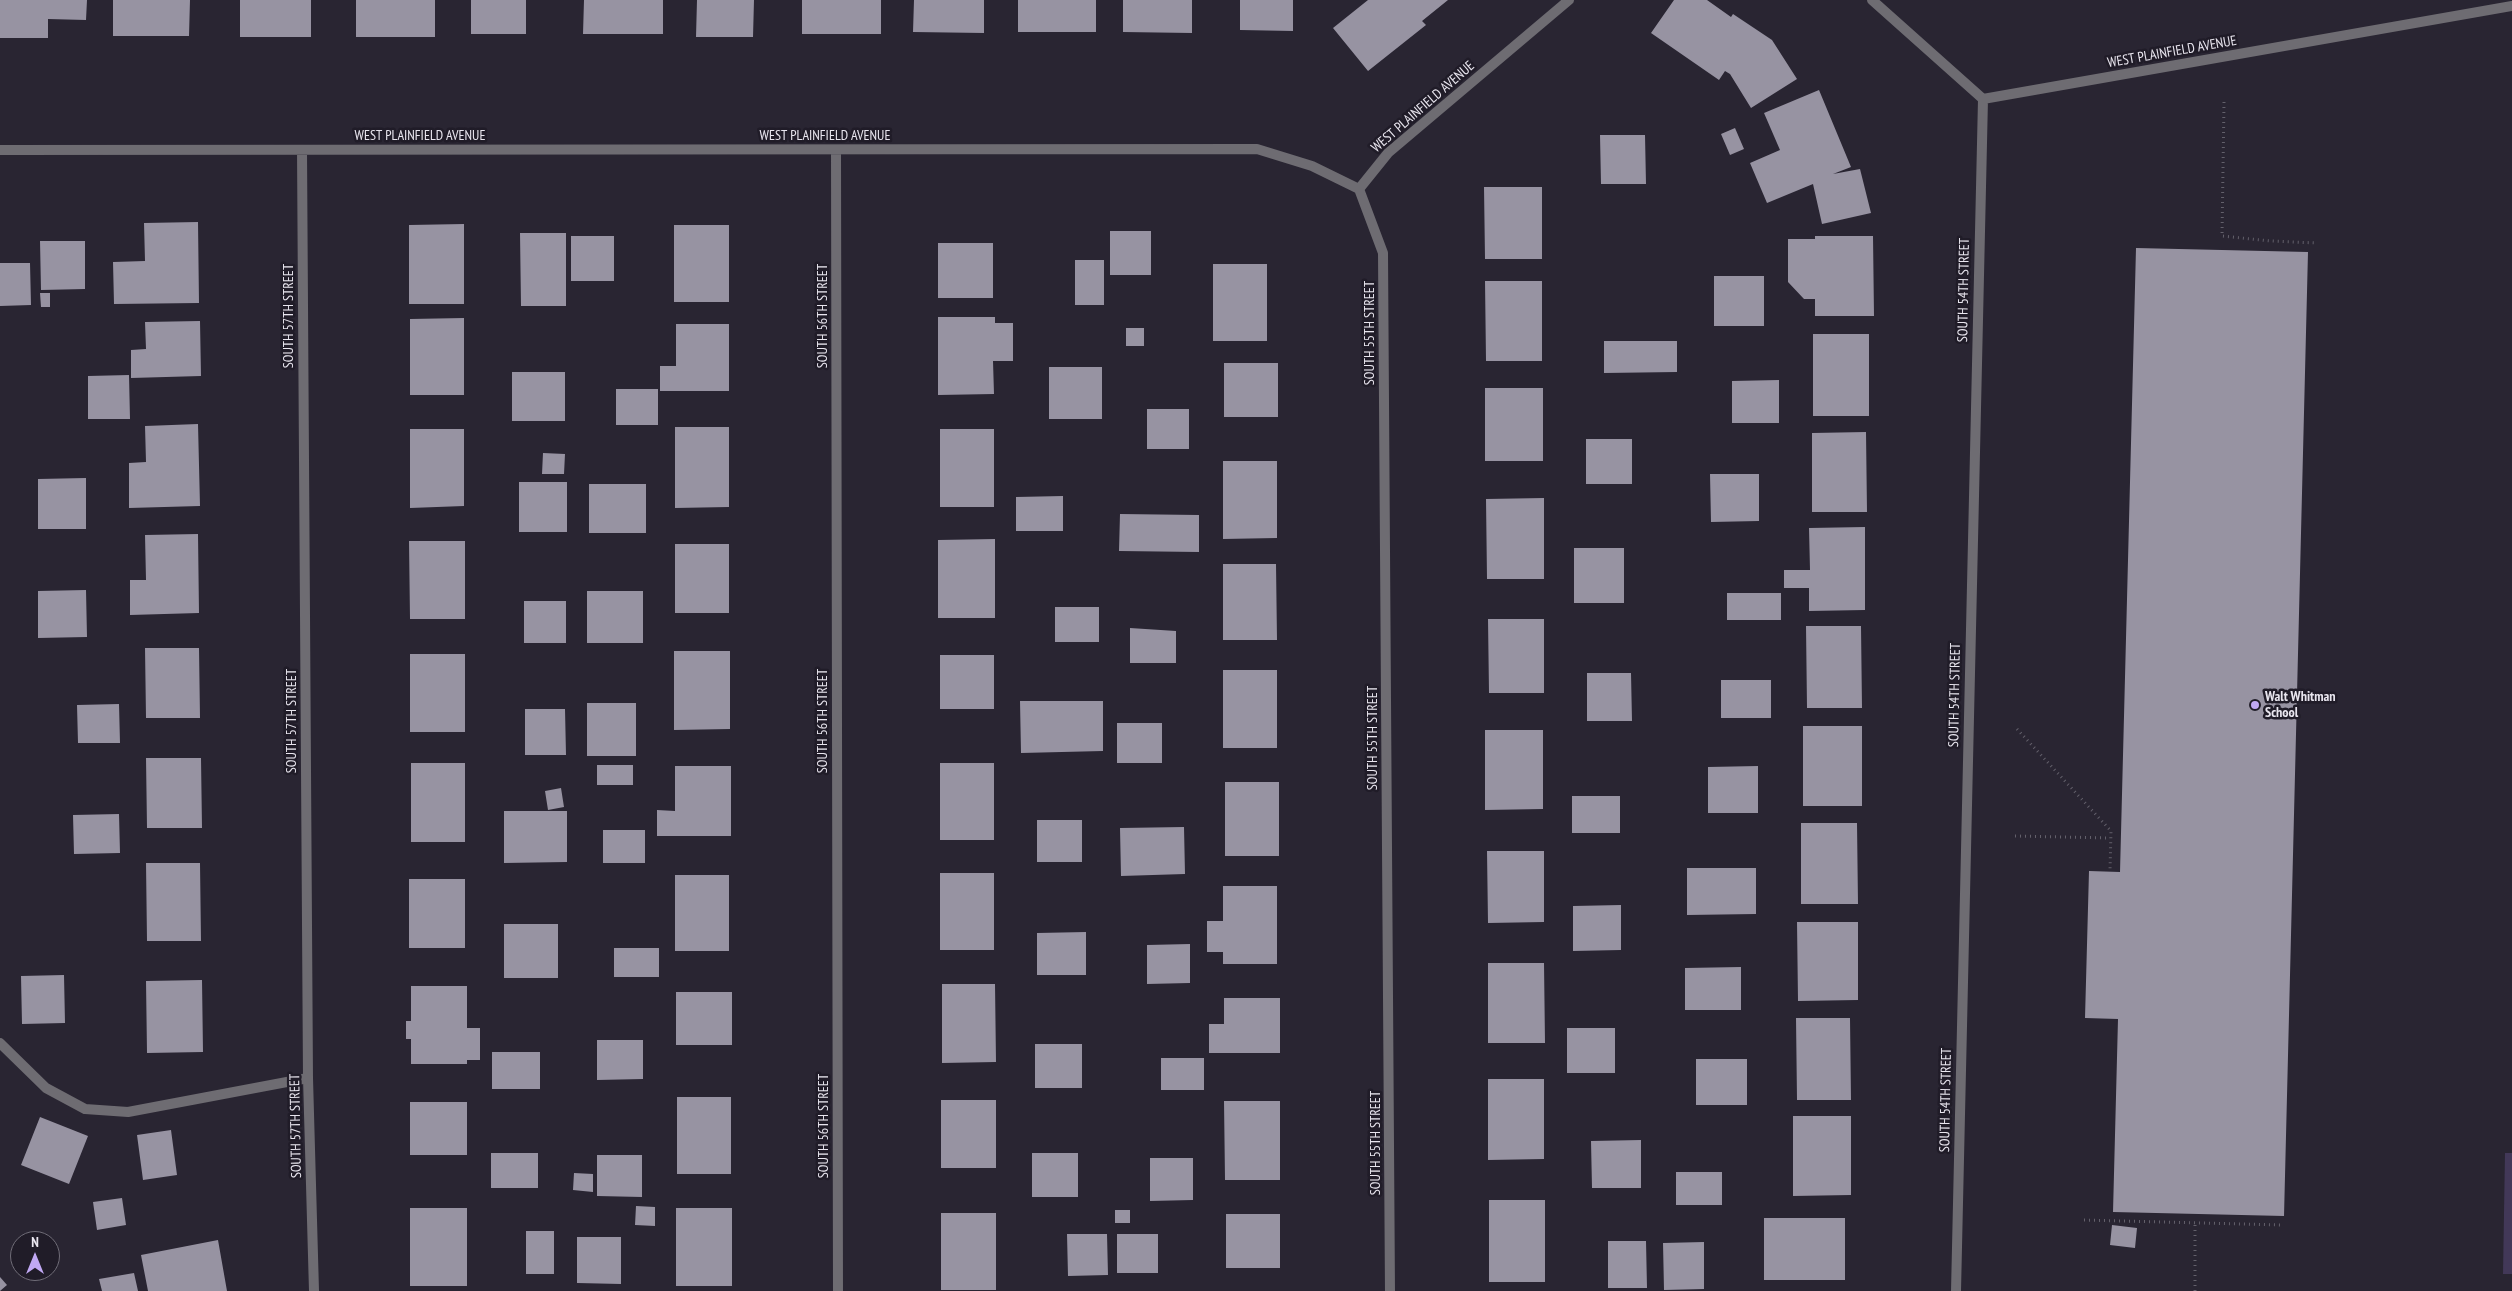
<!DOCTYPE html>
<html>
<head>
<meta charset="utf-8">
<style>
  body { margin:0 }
  #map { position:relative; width:2512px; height:1291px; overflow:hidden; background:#292532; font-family:"PT Sans Narrow",sans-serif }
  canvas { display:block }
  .north { position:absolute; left:10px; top:1231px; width:50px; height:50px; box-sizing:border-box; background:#201c28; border:1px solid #706d78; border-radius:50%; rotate:0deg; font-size:14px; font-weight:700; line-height:20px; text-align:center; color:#e9e6ef }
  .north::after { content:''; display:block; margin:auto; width:18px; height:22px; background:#c0a8f3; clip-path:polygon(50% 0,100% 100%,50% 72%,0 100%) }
</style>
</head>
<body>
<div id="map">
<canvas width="2512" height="1291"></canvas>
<div class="north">N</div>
</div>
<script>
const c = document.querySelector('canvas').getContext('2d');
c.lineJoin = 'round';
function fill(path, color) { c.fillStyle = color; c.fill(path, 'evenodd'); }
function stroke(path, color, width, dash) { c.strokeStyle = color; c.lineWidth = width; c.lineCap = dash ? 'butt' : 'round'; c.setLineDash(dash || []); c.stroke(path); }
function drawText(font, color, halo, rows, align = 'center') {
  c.font = font + ' "PT Sans Narrow",sans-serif'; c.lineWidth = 5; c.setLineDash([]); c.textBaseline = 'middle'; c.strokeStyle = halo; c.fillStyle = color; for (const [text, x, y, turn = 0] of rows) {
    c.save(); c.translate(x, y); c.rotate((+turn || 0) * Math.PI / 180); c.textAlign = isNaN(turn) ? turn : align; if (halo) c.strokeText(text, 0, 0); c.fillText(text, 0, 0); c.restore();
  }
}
fill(new Path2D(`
  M2505,1153H2512V1274H2503Z`), '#423858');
fill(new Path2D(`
  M0,0H87L86,20L48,19V38H0Z
  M113,0H190L189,36H113Z
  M240,0H311V37H240Z
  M356,0H435V37H356Z
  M471,0H526V34H471Z
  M584,0H663V34H583Z
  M697,0H754L753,37H696Z
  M802,0H881V34H802Z
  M914,0H984V33L913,32Z
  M1018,0H1096V32H1018Z
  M1123,0H1192V33L1123,32Z
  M1240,0H1293V31L1240,30Z
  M1368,0H1448L1422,21L1426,25L1368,71L1333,28Z
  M1674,0H1707L1731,17L1733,14L1772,40L1797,79L1751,108L1730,74L1725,71L1719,80L1651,33Z
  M1819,90L1851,167L1833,174L1860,169L1871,213L1822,224L1813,184L1767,203L1750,163L1780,150L1764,113Z
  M1735,128L1744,149L1730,155L1721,134Z
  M1600,135H1645L1646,184H1601Z
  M1484,187H1542V259H1485Z
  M198,222L199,303L114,304L113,262L145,261L144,223Z
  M464,224V304H409V225Z
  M674,225H729V302H674Z
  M1110,231H1151V275H1110Z
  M520,233H566V306H521Z
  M571,236H614V281H571Z
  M1815,236H1873L1874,316H1815V299H1804L1788,282V239H1815Z
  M40,241H85V289L41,290Z
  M938,243H993V298H938Z
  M2136,248L2308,252L2284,1216L2113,1212L2118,1019L2085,1018L2089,871L2120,872Z
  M1075,260H1104V305H1075Z
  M0,263H30L31,305L0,306Z
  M1213,264H1267V341H1213Z
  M1714,276H1764V326H1714Z
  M1485,281H1542V361H1486Z
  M40,293H50V307H41Z
  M938,317H995V323H1013V361H993L994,394L938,395Z
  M464,318V395H410V319Z
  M200,321L201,376L131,378V350L146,349L145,322Z
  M676,324H729V391H660V366H676Z
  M1126,328H1144V346H1126Z
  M1813,334H1869V416H1813Z
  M1604,341H1677V372L1604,373Z
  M1224,363H1278V417H1224Z
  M1049,367H1102V419H1049Z
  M512,372H565V421H512Z
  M129,375L130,419H88V376Z
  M1779,380V423H1732V381Z
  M1485,388H1543V461H1485Z
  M616,389H658V425H616Z
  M1147,409H1189V449H1147Z
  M198,424L200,506L129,508V463L146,462L145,426Z
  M675,427H729V507L675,508Z
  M410,429H464V506L410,508Z
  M940,429H994V507H940Z
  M1866,432L1867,512H1812V433Z
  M1586,439H1632V484H1586Z
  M543,453L565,454L564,474H542Z
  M1223,461H1277V538L1223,539Z
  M1710,474H1759V521L1711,522Z
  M86,478V529H38V479Z
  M519,482H567V532H519Z
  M589,484H646V533H589Z
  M1063,496V531H1016V497Z
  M1544,498V579H1487L1486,499Z
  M1120,514L1199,515V552L1119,551Z
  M1865,527V610L1809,611V588H1784V570H1810L1809,528Z
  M198,534L199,613L130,615V580H146L145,535Z
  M995,539V618H938V540Z
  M409,541H465V619H410Z
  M675,544H729V613H675Z
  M1574,548H1624V603H1574Z
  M1223,564H1276L1277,640H1223Z
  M86,590L87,637L38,638V591Z
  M587,591H643V643H587Z
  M1727,593H1781V620H1727Z
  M524,601H566V643H524Z
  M1055,607H1099V642H1055Z
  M1488,619H1544V693H1489Z
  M1806,626H1861L1862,708H1807Z
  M1130,628L1176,631V663H1130Z
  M145,648H199L200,718H146Z
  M674,651H730V729L674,730Z
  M410,654H465V732H410Z
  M940,655H994V709H940Z
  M1223,670H1277V748H1223Z
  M1587,673H1631L1632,721H1587Z
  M1721,680H1771V718H1721Z
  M1020,701H1103V751L1021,753Z
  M587,703H636V756H587Z
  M119,704L120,743H78L77,705Z
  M525,709H565L566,755H525Z
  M1117,723H1162V763H1117Z
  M1803,726H1862V806H1803Z
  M1485,730H1543V809L1485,810Z
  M146,758H201L202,828H147Z
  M411,763H465V842H411Z
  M940,763H994V840H940Z
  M597,765H633V785H597Z
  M675,766H731V836H657V810L675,811Z
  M1758,766V813H1708V767Z
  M1225,782H1279V856H1225Z
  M561,788L564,807L548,810L545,791Z
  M1572,796H1620V833H1572Z
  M504,811H567V862L504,863Z
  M119,814L120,853L74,854L73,815Z
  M1037,820H1082V862H1037Z
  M1801,823H1857L1858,904H1801Z
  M1184,827L1185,874L1121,876L1120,828Z
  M603,830H645V863H603Z
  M1487,851H1544V922L1488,923Z
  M146,863H200L201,941H147Z
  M1687,868H1756V914L1687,915Z
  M940,873H994V950H940Z
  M675,875H729V951H675Z
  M409,879H465V948H409Z
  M1223,886H1277V964H1223V952H1207V921H1223Z
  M1621,905V950L1573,951V906Z
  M1797,922H1858V1000L1798,1001Z
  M504,924H558V978H504Z
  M1086,932V975H1037V933Z
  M1190,944V983L1147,984V945Z
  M614,948H659V977H614Z
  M1488,963H1544L1545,1043H1488Z
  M1741,967V1010H1685V968Z
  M64,975L65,1023L22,1024L21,976Z
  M202,980L203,1052L147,1053L146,981Z
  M942,984H995L996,1062L942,1063Z
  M411,986H467V1028H480V1060H467V1064H411V1039H406V1021H411Z
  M676,992H732V1045H676Z
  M1224,998H1280V1053H1209V1024H1224Z
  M1796,1018H1850L1851,1100H1797Z
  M1567,1028H1615V1073H1567Z
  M597,1040H643V1079L597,1080Z
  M1035,1044H1082V1088H1035Z
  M492,1052H540V1089H492Z
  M1161,1058H1204V1090H1161Z
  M1696,1059H1747V1105H1696Z
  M1488,1079H1544V1159L1488,1160Z
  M677,1097H731V1174H677Z
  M941,1100H996V1168H941Z
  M1224,1101H1280V1180H1225Z
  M410,1102H467V1155H410Z
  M1793,1116H1851V1195L1793,1196Z
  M40,1117L88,1136L69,1184L21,1165Z
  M171,1130L177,1175L143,1180L137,1135Z
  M1641,1140V1188H1592L1591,1141Z
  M491,1153H538V1188H491Z
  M1032,1153H1078V1197H1032Z
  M597,1155H642V1197L597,1196Z
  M1150,1158H1193V1200L1150,1201Z
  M1676,1172H1722V1205H1676Z
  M574,1173L593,1174V1192L573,1190Z
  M122,1198L126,1225L97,1230L93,1202Z
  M1489,1200H1545V1282H1489Z
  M636,1206L655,1207V1226L635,1225Z
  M410,1208H467V1286H410Z
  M676,1208H732V1286H676Z
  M1115,1210H1130V1223H1115Z
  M941,1213H996V1290H941Z
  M1226,1214H1280V1268H1226Z
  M1764,1218H1845V1280H1764Z
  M2112,1225L2137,1228L2135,1248L2110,1245Z
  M526,1231H554V1274H526Z
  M1067,1234H1107L1108,1275L1068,1276Z
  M1117,1234H1158V1273H1117Z
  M577,1237H621V1284L577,1283Z
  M218,1240L227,1291H148L141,1255Z
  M1608,1241H1646L1647,1288H1608Z
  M1704,1242V1289L1664,1290L1663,1243Z
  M134,1273L138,1291H102L99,1279Z
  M0,1277L7,1285L0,1291Z`), '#9793a2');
stroke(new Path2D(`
  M2224,102L2222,236L2271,241L2317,243
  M2017,729L2111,831L2110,871
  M2015,836L2110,838
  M2084,1220L2283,1225
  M2195,1291V1223`), '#63606b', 3, [1, 4]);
stroke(new Path2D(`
  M0,1043L46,1088L85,1109L128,1112L308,1078`), '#6e6c72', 10);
stroke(new Path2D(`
  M1872,0L1983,99L2512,6
  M0,150L1257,149L1312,166L1359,189L1388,153L1569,0
  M302,150L308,1078L314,1291
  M836,150L838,1291
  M1359,189L1383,253L1390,1291
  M1956,1291L1983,99`), '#6e6c72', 10);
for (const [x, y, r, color] of [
  [2255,705,5,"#c0a8f3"]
]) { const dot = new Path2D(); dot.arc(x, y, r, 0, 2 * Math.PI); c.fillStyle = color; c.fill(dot); stroke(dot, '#201c28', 2); }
drawText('14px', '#e9e6ef', '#201c28', [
  ["WEST PLAINFIELD AVENUE",2172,52,-10],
  ["WEST PLAINFIELD AVENUE",1423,107,-41],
  ["WEST PLAINFIELD AVENUE",420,136],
  ["WEST PLAINFIELD AVENUE",825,136],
  ["SOUTH 54TH STREET",1964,290,-89],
  ["SOUTH 57TH STREET",289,316,-90],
  ["SOUTH 56TH STREET",823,316,-90],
  ["SOUTH 55TH STREET",1370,333,-90],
  ["SOUTH 54TH STREET",1955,695,-89],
  ["SOUTH 57TH STREET",292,721,-90],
  ["SOUTH 56TH STREET",823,721,-90],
  ["SOUTH 55TH STREET",1373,738,-90],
  ["SOUTH 54TH STREET",1946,1100,-89],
  ["SOUTH 57TH STREET",296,1126,-91],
  ["SOUTH 56TH STREET",824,1126,-90],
  ["SOUTH 55TH STREET",1376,1143,-90]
]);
drawText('bold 14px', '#e9e6ef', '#201c28', [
  ["Walt Whitman",2265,697],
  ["School",2265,713]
], 'left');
</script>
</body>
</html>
